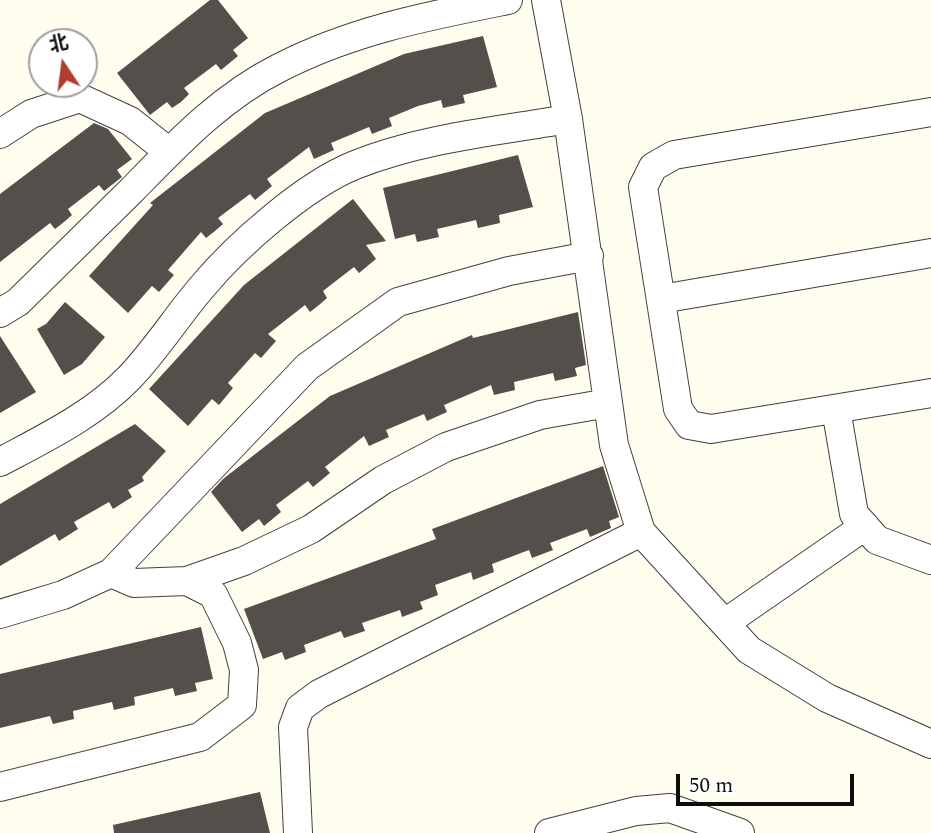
<!DOCTYPE html>
<html>
<head>
<meta charset="utf-8">
<style>
  body { margin:0 }
  #map { position:relative; width:931px; height:833px; overflow:hidden; background:#fefdee; font-family:Spectral,"Noto Sans SC",serif }
  canvas { display:block }
  .north { position:absolute; left:28px; top:28px; width:70px; height:70px; box-sizing:border-box; background:#fff; border:2px solid #9e9e9e; border-radius:50%; rotate:347deg; font-size:19px; font-weight:700; line-height:28px; text-align:center; color:#0d0d0d }
  .north::after { content:''; display:block; margin:auto; width:24px; height:32px; background:#b13c30; clip-path:polygon(50% 0,100% 100%,50% 72%,0 100%) }
  .scale { position:absolute; left:676px; top:774px; width:178px; height:32px; box-sizing:border-box; border:4px solid #0d0d0d; border-top:0; padding-left:9px; font-size:21px; line-height:24px; white-space:nowrap; color:#0d0d0d; -webkit-text-stroke:5px #fff; paint-order:stroke }
</style>
</head>
<body>
<div id="map">
<canvas width="931" height="833"></canvas>
<div class="north">北</div>
<div class="scale">50 m</div>
</div>
<script>
const c = document.querySelector('canvas').getContext('2d');
c.lineJoin = 'round';
function fill(path, color) { c.fillStyle = color; c.fill(path, 'evenodd'); }
function stroke(path, color, width, dash) { c.strokeStyle = color; c.lineWidth = width; c.lineCap = dash ? 'butt' : 'round'; c.setLineDash(dash || []); c.stroke(path); }
fill(new Path2D(`
  M210,0H218L248,38L233,50L238,56L221,70L216,64L184,88L189,94L181,102L172,108L167,102L150,115L117,73Z
  M483,36L497,87L463,95L465,103L443,108L441,100L418,106L389,118L392,126L372,134L369,127L331,143L334,150L314,159L309,147L267,179L272,186L255,200L250,194L218,218L223,224L215,231L206,238L201,232L168,270L174,275L159,292L152,286L128,313L89,276L153,205L150,203L265,113L404,54Z
  M94,123L108,129L132,159L117,170L122,177L104,191L99,185L68,209L72,215L64,222L55,229L50,223L0,262V194Z
  M518,155L533,207L499,215L500,223L478,228L476,220L437,229L439,237L417,242L415,234L395,239L383,188Z
  M353,199L386,241L366,245L376,259L359,273L354,267L323,291L327,298L319,305L310,312L305,305L268,334L276,341L261,358L255,353L228,383L233,388L219,405L212,399L188,426L149,389L244,285Z
  M65,302L105,337L82,364L64,375L37,329L46,324Z
  M578,312L586,365L575,368L577,376L555,381L553,373L514,382L515,390L494,395L491,385L444,405L447,412L427,421L424,414L386,430L389,437L369,446L364,436L325,467L330,473L313,487L308,481L276,505L281,512L264,526L259,519L242,532L211,492L223,479L330,396L472,335L473,338Z
  M0,336L36,392L0,413Z
  M135,424L166,451L142,477L144,481L128,490L132,497L113,509L109,502L74,522L78,529L59,541L55,534L0,566V504Z
  M603,466L619,517L609,521L611,528L590,537L587,529L550,543L553,550L532,558L529,550L492,564L494,572L473,580L471,572L435,585L438,595L420,602L423,609L402,617L400,610L362,623L365,631L344,638L341,631L304,645L306,652L285,660L282,652L263,659L244,609L436,539L432,529Z
  M201,627L213,679L195,683L197,691L175,696L173,688L134,697L135,705L114,710L112,702L73,711L74,719L53,724L50,716L0,728V674Z
  M260,792L270,833H114L113,825Z`), '#544f4a');
const minor = new Path2D(`
  M546,0L568,119L614,445L641,532L749,650L827,698L931,744
  M931,112L674,155L653,167L643,187L678,409L689,425L711,429L931,393
  M0,134L31,114L80,98L130,121L169,152
  M661,299L931,253
  M0,313L18,302C56,265 94,227 132,190C177,144 221,97 279,68C353,30 428,16 508,0
  M836,409L854,514L877,540L931,560
  M0,462C45,438 93,415 129,378C156,350 177,316 202,287C237,245 305,185 355,165C422,138 498,131 568,119
  M111,573L134,583L187,581L244,561L311,529L383,480L446,447L540,415L608,403
  M0,614L63,595L111,573L307,367L398,302L509,271L589,256
  M725,623L865,526
  M0,787L200,737L242,705L244,670L237,643L213,594L187,581
  M298,833L293,727L300,708L319,694L641,532
  M549,833L636,811L670,808L740,833`);
stroke(minor, '#404040', 30);
stroke(minor, '#fff', 28);
</script>
</body>
</html>
